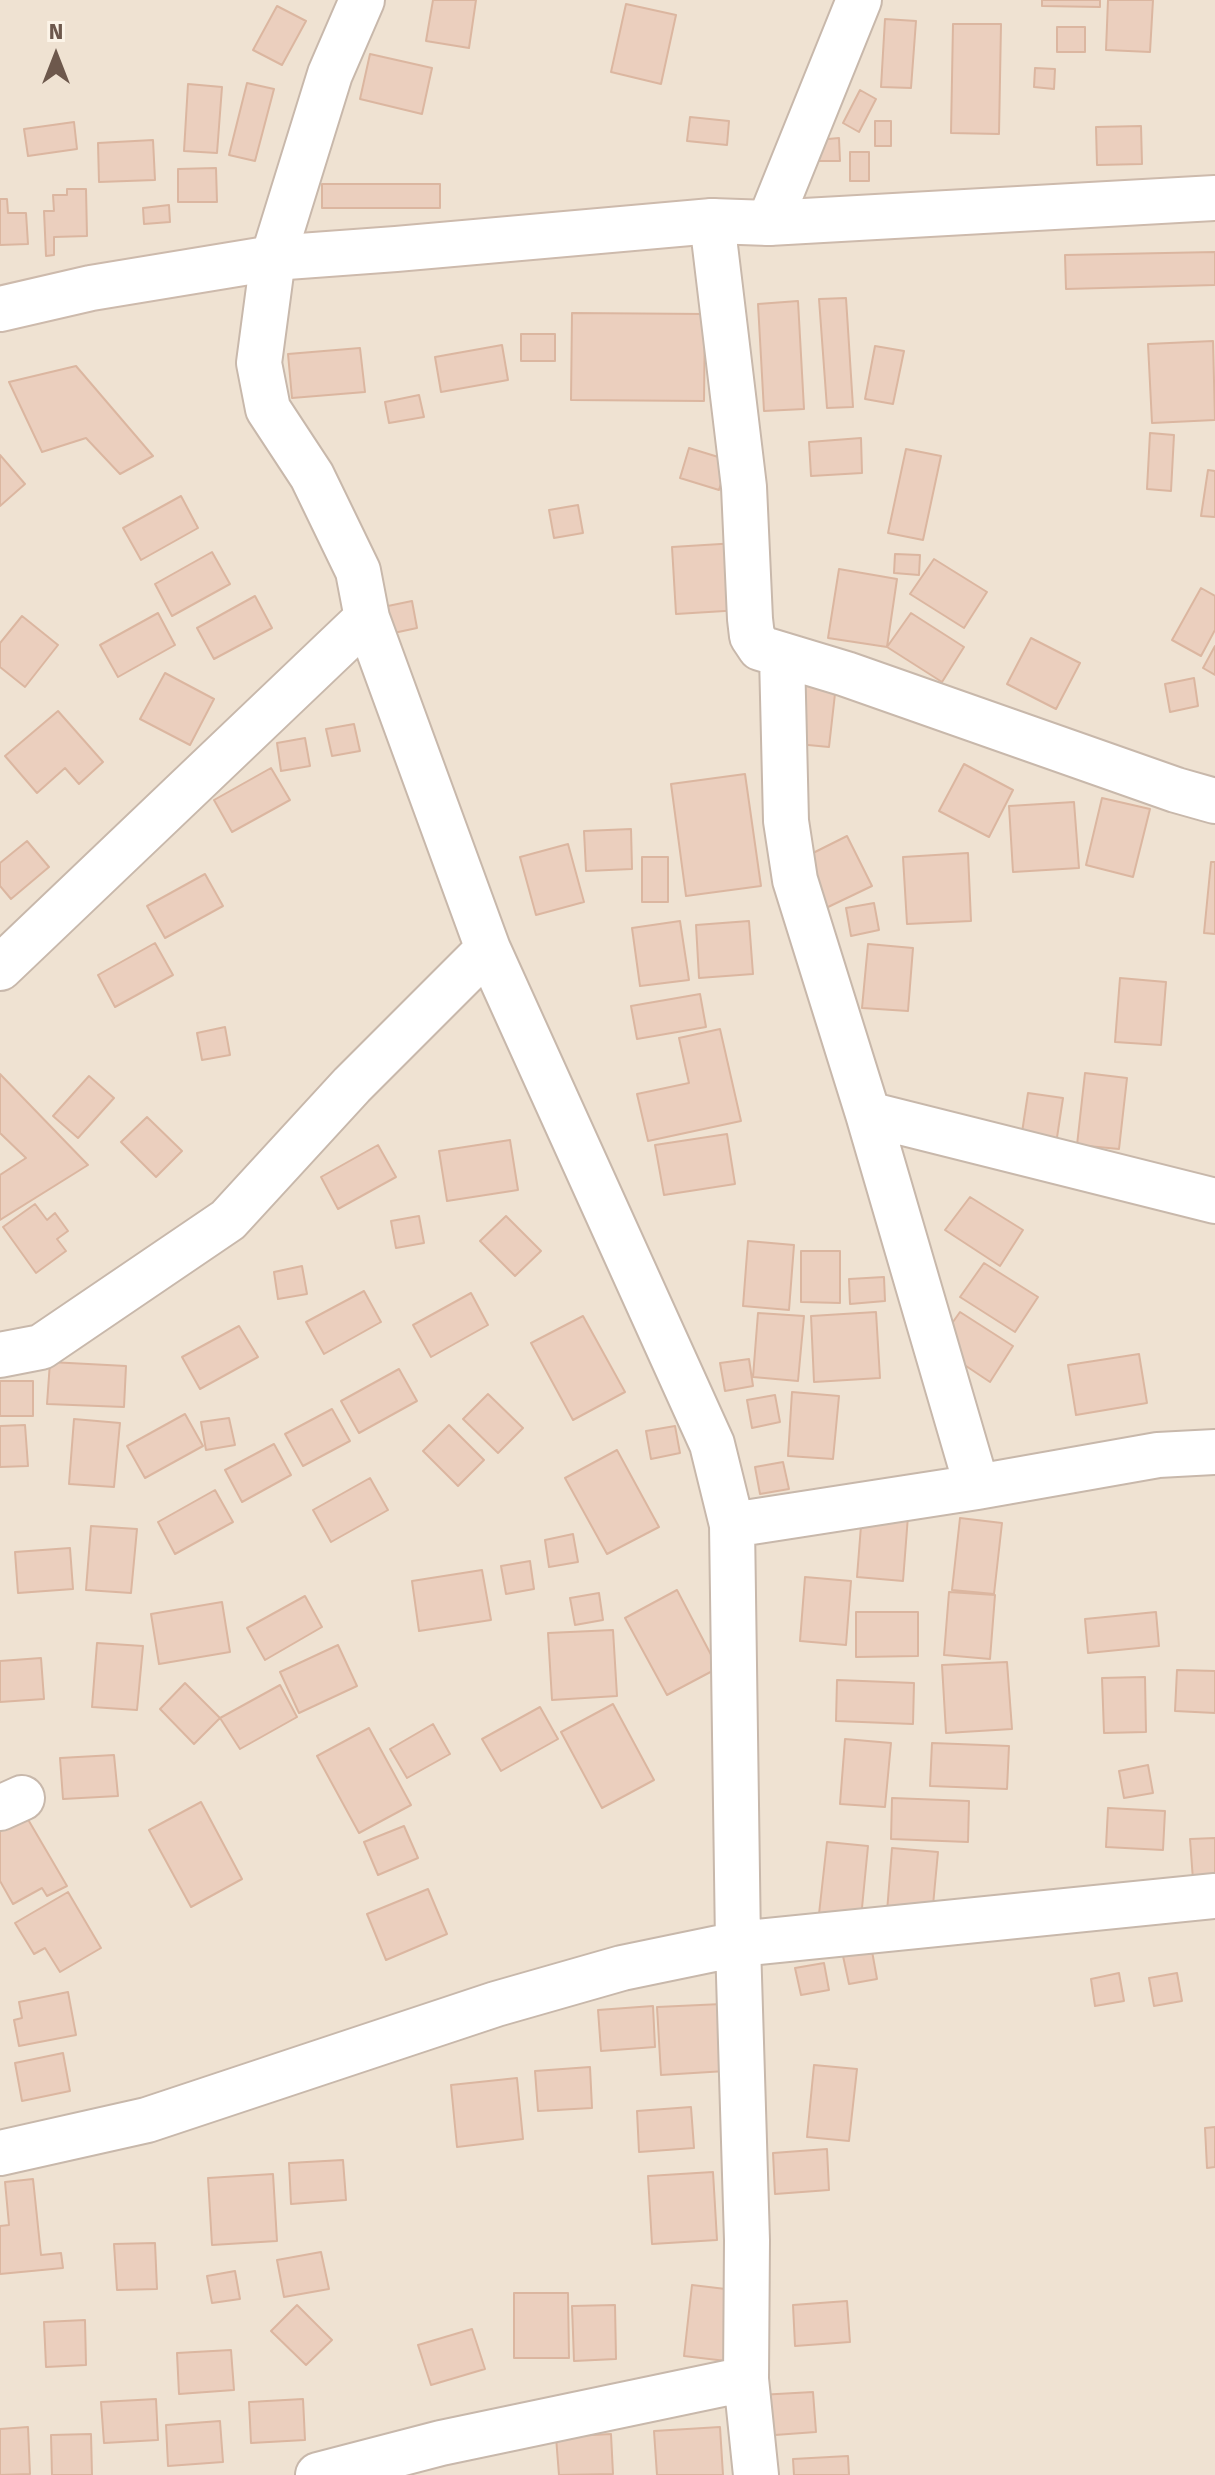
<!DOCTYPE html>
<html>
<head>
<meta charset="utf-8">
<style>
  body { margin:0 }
  #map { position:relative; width:1215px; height:2475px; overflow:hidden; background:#f9f0e3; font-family:"Fira Sans",sans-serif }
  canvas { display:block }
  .north { position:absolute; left:16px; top:16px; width:80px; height:80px; -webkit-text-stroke:6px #fcf4e8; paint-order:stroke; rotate:0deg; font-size:22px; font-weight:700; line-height:32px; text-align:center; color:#6d584c }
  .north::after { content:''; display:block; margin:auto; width:28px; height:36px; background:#6d584c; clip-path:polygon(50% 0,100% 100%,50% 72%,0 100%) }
</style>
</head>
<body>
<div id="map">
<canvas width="1215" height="2475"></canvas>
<div class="north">N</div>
</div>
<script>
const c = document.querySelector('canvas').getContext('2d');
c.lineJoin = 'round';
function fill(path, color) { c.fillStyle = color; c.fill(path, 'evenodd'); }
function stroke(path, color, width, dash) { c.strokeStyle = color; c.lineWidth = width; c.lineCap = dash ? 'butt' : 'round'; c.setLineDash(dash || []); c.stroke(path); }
fill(new Path2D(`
  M0,0H1215V2475H0Z`), '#efe2d2');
const building = new Path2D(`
  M433,0H476L469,48L426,41Z
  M1042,0H1100V7L1042,6Z
  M1108,0H1153L1150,52L1106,50Z
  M626,4L676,15L661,84L611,72Z
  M277,6L306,21L282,65L253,50Z
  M885,19L916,21L911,88L881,87Z
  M953,24H1001L999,134L951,133Z
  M1057,27H1085V52H1057Z
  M370,54L432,68L422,114L360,99Z
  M1035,68L1055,69L1054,89L1034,87Z
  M247,83L274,89L255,161L229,155Z
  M188,84L222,87L217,153L184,151Z
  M860,90L876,99L859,132L843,123Z
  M690,117L729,121L727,145L687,141Z
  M875,121H891V146H875Z
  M74,122L77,149L28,156L24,129Z
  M1141,126L1142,164L1097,165L1096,127Z
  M839,138L840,161H818L817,140Z
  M153,140L155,180L99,182L98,143Z
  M850,152H869V181H850Z
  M216,168L217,202H178V169Z
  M322,184H440V208H322Z
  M67,189H86L87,236L54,237V255L46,256L44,211H54L53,195H67Z
  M0,199H7L8,213H26L28,244L0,245Z
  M169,205L170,222L144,224L143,208Z
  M1215,252V285L1066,289L1065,255Z
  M846,298L853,407L827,408L819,299Z
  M798,301L804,409L764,411L758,304Z
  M572,313L705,314L704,401L571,400Z
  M521,334H555V361H521Z
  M1213,341L1215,420L1152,423L1148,344Z
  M502,345L508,380L441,392L435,357Z
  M875,346L904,351L893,404L865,399Z
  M360,348L365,392L292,398L288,354Z
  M76,366L153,456L120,474L86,438L42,452L9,382Z
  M419,395L424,417L389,423L385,402Z
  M1150,433L1174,435L1171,491L1147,489Z
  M861,438L862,473L811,476L809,442Z
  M689,448L728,460L719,490L680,478Z
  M906,449L941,456L923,540L888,533Z
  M0,455L25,484L0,506Z
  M1208,470L1215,471V517L1201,516Z
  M181,496L198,528L141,560L123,528Z
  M578,505L583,533L554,538L549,510Z
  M737,543L741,610L676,614L672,547Z
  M212,552L230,584L172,616L155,584Z
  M895,554L920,555L919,575L894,573Z
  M934,559L987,592L964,628L910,594Z
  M839,569L897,579L887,647L828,638Z
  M1201,588L1215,596V630L1201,656L1172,640Z
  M255,596L272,628L214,659L197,628Z
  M412,601L417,628L389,634L383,607Z
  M158,613L175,645L118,677L100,645Z
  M911,613L964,647L942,682L887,647Z
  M22,616L58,645L25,687L0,667V643Z
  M1031,638L1080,663L1056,709L1007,684Z
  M1215,646V675L1203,668Z
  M795,672L837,676L829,747L787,743Z
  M165,673L214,699L190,745L140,719Z
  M1194,678L1198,706L1170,712L1165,684Z
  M58,711L103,762L79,784L65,768L37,793L5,756Z
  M354,724L360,751L332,756L326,729Z
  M305,738L310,766L281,771L277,743Z
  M964,764L1013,790L989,837L939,811Z
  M271,768L290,800L232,832L214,800Z
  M745,774L761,886L686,896L671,784Z
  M1102,798L1150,809L1133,877L1086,865Z
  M1074,802L1079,868L1013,872L1009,806Z
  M631,829L632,869L586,871L584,831Z
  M847,836L872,886L826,908L801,859Z
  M27,841L49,867L11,899L0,886V863Z
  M568,844L584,902L536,915L520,857Z
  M968,853L971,921L907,924L903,857Z
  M642,857H668V902H642Z
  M1211,862H1215V934L1204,933Z
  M205,874L223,906L165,938L147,906Z
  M874,903L879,930L851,936L846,908Z
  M680,921L689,980L640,986L632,928Z
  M749,921L753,974L699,978L696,925Z
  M155,943L173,975L115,1007L98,975Z
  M868,944L913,948L908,1011L862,1008Z
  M1120,978L1166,982L1161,1045L1115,1042Z
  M700,994L706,1027L637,1039L631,1006Z
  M225,1027L230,1055L202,1060L197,1033Z
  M720,1029L741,1121L648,1141L637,1094L689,1083L679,1038Z
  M1085,1073L1127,1078L1119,1149L1077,1145Z
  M0,1074L88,1165L0,1220V1175L26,1158L0,1133Z
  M89,1076L114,1098L78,1138L53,1116Z
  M1028,1093L1063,1098L1056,1144L1021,1139Z
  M147,1117L182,1151L156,1177L121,1142Z
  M727,1134L735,1184L664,1195L655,1145Z
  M510,1140L518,1190L447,1201L439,1151Z
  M378,1145L396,1177L338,1209L321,1177Z
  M970,1197L1023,1230L1000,1266L945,1230Z
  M35,1204L47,1220L55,1213L68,1231L57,1239L66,1251L36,1273L3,1227Z
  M419,1216L424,1243L396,1248L391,1221Z
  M506,1216L541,1251L515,1276L480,1241Z
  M748,1241L794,1245L789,1310L743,1306Z
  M801,1251H840V1303L801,1302Z
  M984,1263L1038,1297L1015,1332L960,1297Z
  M302,1266L307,1294L278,1299L274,1272Z
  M884,1277L885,1301L850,1304L849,1279Z
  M364,1291L381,1322L324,1354L306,1322Z
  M471,1293L488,1325L431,1357L413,1325Z
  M876,1312L880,1378L814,1382L811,1316Z
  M960,1312L1013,1346L990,1382L936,1346Z
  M758,1313L804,1316L798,1381L753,1377Z
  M583,1316L625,1392L573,1420L531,1343Z
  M239,1326L258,1357L200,1389L182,1357Z
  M1139,1354L1147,1403L1076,1415L1068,1365Z
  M749,1359L753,1386L725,1391L720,1363Z
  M50,1362L126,1366L124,1407L47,1404Z
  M399,1369L417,1401L359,1433L341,1401Z
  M0,1381H33V1416H0Z
  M792,1392L839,1396L833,1459L788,1456Z
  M488,1394L523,1428L498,1453L463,1419Z
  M775,1395L780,1422L752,1428L747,1400Z
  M332,1409L350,1441L303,1466L285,1434Z
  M185,1414L203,1446L145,1478L127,1446Z
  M229,1418L235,1445L206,1450L201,1422Z
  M74,1419L120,1423L114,1487L69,1484Z
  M25,1425L28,1466L0,1467V1426Z
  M449,1425L484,1460L458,1486L423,1451Z
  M675,1426L680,1453L651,1459L646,1431Z
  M274,1444L291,1475L242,1502L225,1470Z
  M617,1450L659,1527L607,1554L565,1478Z
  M783,1462L789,1489L760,1494L755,1467Z
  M370,1478L388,1510L331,1542L313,1510Z
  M215,1490L233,1522L175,1554L158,1522Z
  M862,1513L908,1516L903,1581L857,1577Z
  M960,1518L1002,1523L994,1594L952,1590Z
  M91,1526L137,1529L131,1593L86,1590Z
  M573,1534L578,1562L549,1567L545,1540Z
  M70,1548L73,1589L18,1593L15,1552Z
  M530,1561L534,1589L506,1594L501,1566Z
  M482,1570L491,1620L419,1631L412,1581Z
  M805,1577L851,1581L846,1645L800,1641Z
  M677,1590L718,1668L667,1695L625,1618Z
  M949,1592L995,1595L990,1659L944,1655Z
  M599,1593L603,1620L575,1625L570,1598Z
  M305,1596L322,1627L265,1660L247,1628Z
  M222,1602L230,1652L159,1664L151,1614Z
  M856,1612H918V1656L856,1657Z
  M1156,1612L1159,1646L1088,1653L1085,1619Z
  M613,1630L617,1696L552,1700L548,1633Z
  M97,1643L143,1646L137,1710L92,1707Z
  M338,1645L357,1686L299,1713L280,1672Z
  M41,1658L44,1699L0,1702V1661Z
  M1007,1662L1012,1729L946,1733L942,1665Z
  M1177,1670L1215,1671V1713L1175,1711Z
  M1145,1677L1146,1732L1104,1733L1102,1678Z
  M837,1680L914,1683L913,1724L836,1721Z
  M185,1683L220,1718L194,1744L160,1709Z
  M280,1685L297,1717L240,1749L220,1718Z
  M613,1704L654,1780L602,1808L561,1732Z
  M540,1707L558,1739L501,1771L482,1739Z
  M433,1724L450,1754L407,1778L390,1749Z
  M369,1728L411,1805L359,1833L317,1756Z
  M845,1739L891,1743L885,1807L840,1804Z
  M932,1743L1009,1746L1007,1789L930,1786Z
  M114,1755L118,1796L63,1799L60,1758Z
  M1148,1765L1153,1793L1124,1798L1119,1771Z
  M892,1798L969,1801L968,1842L891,1839Z
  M201,1802L242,1879L191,1907L149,1830Z
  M1108,1808L1165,1811L1163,1850L1106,1847Z
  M26,1816L67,1886L47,1896L42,1888L13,1904L0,1881V1831Z
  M404,1826L418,1858L378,1875L364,1842Z
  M1215,1838V1878L1193,1880L1190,1839Z
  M827,1842L868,1846L861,1918L819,1914Z
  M892,1848L938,1852L932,1916L887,1912Z
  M428,1889L447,1934L386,1960L367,1914Z
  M68,1892L101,1948L60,1972L45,1948L34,1954L15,1923Z
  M872,1951L877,1979L849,1984L843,1956Z
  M824,1963L829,1990L801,1995L795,1968Z
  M1119,1973L1124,2001L1095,2006L1091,1979Z
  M1177,1973L1182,2001L1154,2006L1149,1978Z
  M68,1992L76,2035L19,2046L14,2020L22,2018L19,2002Z
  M722,2004L726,2071L661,2075L657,2007Z
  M653,2006L655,2047L601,2051L598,2010Z
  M63,2053L70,2091L22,2101L15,2063Z
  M814,2065L857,2069L849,2141L807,2137Z
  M590,2067L592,2108L538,2111L535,2071Z
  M517,2078L523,2139L457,2147L451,2085Z
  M691,2107L694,2148L639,2152L637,2111Z
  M1215,2127V2167L1207,2168L1205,2128Z
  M827,2149L829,2190L775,2194L773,2153Z
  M343,2160L346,2200L291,2204L289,2163Z
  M713,2172L717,2240L652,2244L648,2176Z
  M273,2174L277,2241L212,2245L208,2178Z
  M33,2179L41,2255L61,2253L63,2268L0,2274V2226L9,2225L5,2182Z
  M155,2243L157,2289L117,2290L114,2244Z
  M321,2252L329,2289L284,2297L277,2260Z
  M235,2271L240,2299L212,2303L207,2276Z
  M692,2285L734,2290L726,2361L684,2356Z
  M514,2293H568L569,2358H514Z
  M847,2301L850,2342L795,2346L793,2305Z
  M297,2305L332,2340L306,2365L271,2331Z
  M615,2305L616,2359L574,2361L572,2306Z
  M85,2320L86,2365L46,2367L44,2322Z
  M472,2329L485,2369L431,2385L418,2345Z
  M231,2350L234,2390L179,2394L177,2353Z
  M813,2392L816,2432L761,2436L759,2395Z
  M156,2399L158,2440L104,2443L101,2402Z
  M303,2399L305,2440L251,2443L249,2402Z
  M220,2421L223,2462L168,2466L166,2425Z
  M28,2427L30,2474L0,2475V2429Z
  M720,2427L723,2475H657L654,2431Z
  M91,2434L92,2475H52L51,2435Z
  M611,2434L613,2474L559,2475L556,2437Z
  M848,2456L849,2475H794L793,2459Z`);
fill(building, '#ebcfbe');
stroke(building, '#dbb6a0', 2);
const minor = new Path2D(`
  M362,0L330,74L273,258L259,363L268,409L312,476L358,571L367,618L488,949L712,1444L732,1525L738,1944L747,2240L746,2379L756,2475
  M712,221L744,487L750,619L752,636L760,648L846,674L1176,790L1215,801
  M769,223L859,0
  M782,656L786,821L795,880L868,1114L977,1487
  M0,968L367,618
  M868,1114L1215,1201
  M0,1355L41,1347L228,1220L352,1085L488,949
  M732,1525L977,1487L1158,1455L1215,1452
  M0,1808L22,1798
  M0,2153L147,2120L496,2004L622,1968L738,1944L1215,1896
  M318,2475L441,2443L746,2379`);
const secondary = new Path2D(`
  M0,309L91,288L273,258L396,249L712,221L769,223L1215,198`);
stroke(minor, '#c8b8ab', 48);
stroke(secondary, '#cdbaac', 48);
stroke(minor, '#fff', 44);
stroke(secondary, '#fff', 44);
</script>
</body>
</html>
